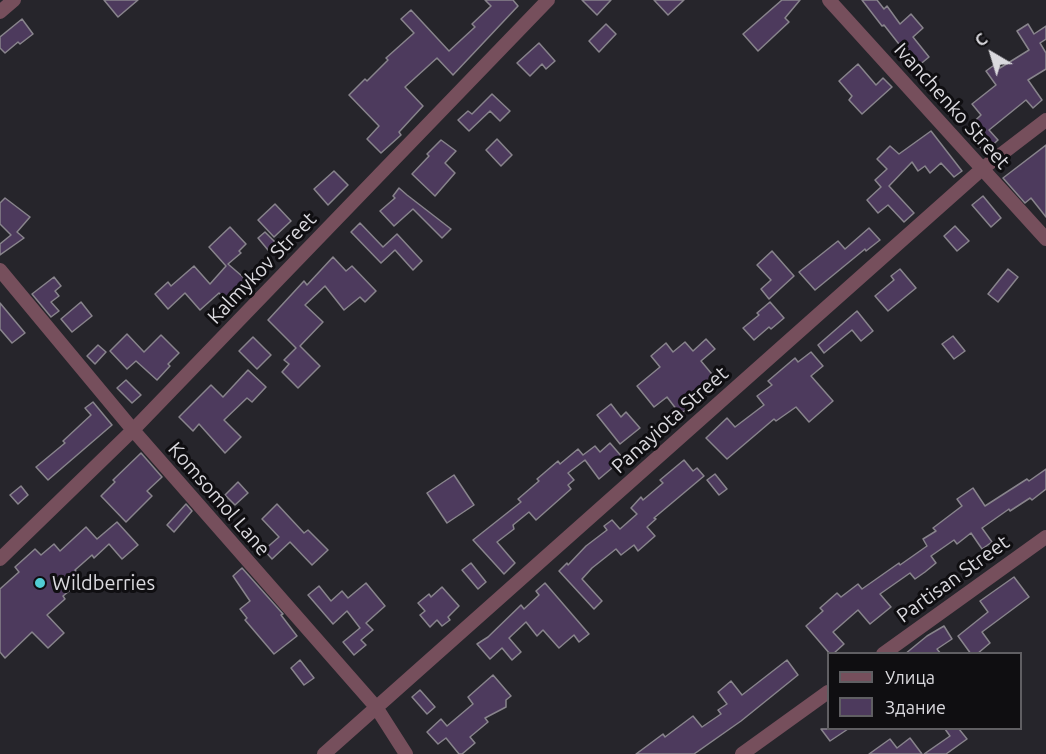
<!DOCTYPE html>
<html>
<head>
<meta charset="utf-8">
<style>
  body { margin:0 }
  #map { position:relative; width:1046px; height:754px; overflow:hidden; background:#26252b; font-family:Ubuntu,sans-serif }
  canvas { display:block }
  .legend { position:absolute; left:827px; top:652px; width:195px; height:78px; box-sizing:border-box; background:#0f0e11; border:2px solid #605f63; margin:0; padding:8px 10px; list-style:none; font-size:18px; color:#dad9de }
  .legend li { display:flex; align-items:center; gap:12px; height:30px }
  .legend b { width:30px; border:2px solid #605f63 }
  .north { position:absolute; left:962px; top:24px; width:60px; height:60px; -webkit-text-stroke:4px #0f0e11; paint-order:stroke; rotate:322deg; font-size:16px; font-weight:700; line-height:24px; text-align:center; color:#dad9de }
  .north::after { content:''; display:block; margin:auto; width:21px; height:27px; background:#dad9de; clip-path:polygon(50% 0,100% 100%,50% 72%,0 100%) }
</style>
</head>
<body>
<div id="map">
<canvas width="1046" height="754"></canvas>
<ul class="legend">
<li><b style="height:8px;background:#764f5c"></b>Улица</li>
<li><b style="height:16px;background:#4d3a5d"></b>Здание</li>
</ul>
<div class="north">С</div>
</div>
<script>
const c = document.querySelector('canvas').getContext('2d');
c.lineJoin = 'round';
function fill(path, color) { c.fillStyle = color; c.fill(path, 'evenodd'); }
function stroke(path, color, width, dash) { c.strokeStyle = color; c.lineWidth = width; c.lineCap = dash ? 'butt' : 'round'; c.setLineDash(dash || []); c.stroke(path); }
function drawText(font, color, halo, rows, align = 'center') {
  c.font = font + ' Ubuntu,sans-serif'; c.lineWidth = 6; c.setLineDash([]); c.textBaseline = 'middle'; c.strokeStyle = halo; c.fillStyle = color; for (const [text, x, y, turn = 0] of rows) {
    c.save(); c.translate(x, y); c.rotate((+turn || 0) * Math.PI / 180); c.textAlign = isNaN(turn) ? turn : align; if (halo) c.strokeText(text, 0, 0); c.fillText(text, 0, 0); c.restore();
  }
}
const building = new Path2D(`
  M104,0H138L118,17Z
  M485,0H513L518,6L453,75L437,58L405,87L423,106L399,132L401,135L381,153L367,139L379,126L349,95L365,79L367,81L388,60L386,58L414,33L401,19L411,10L449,51L475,27L472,24L491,6Z
  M582,0H611L597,15Z
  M654,0H684L668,15Z
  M782,0H800L785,18L789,22L758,51L743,34Z
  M862,0H877L884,9L887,6L900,24L911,14L923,28L913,37L929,57L917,67L884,25L882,26Z
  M22,19L33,34L20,44L18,42L5,53L0,48V37Z
  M606,24L616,34L599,52L589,41Z
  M1028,24L1034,34L1046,26V39L1040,43L1046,53V69L1028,80L1042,100L1033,108L1026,100L989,130L998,140L985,152L964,131L981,115L972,104L996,85L986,71L997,63L1000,68L1029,50L1017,31Z
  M539,43L555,61L546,69L542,64L530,76L517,63Z
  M858,64L876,85L883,78L892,87L862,114L849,100L852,96L839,81Z
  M492,94L510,111L500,121L490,111L469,131L458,120L468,111L472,114Z
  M931,131L962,171L954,177L941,163L930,173L925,166L918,171L912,162L889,186L914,213L904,222L888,205L878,213L867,200L881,187L875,180L887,169L877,159L890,146L899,154Z
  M497,139L512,155L501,166L486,150Z
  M441,140L456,151L445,163L455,173L435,196L412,174L429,156L427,154Z
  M1046,145V217L1031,198L1025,203L1003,178Z
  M334,171L348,185L328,205L314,189Z
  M399,188L407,195L451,229L442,238L413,209L394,226L380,211L395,198L393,196Z
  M983,196L1001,218L991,227L972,205Z
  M5,198L30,217L17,232L24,238L0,255V244L11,235L0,224V203Z
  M275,204L291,221L274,237L258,220Z
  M360,223L383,247L397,234L422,261L413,270L395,250L381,263L351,232Z
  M955,226L969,241L957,251L944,236Z
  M230,227L246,244L239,251L241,253L228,264L250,283L231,305L219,293L200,310L185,293L168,309L155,294L168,282L171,286L194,266L210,284L226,266L209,247Z
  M869,228L880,240L866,251L865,249L815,290L799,272L838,241L845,249Z
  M265,232L276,243L268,250L258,238Z
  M772,251L794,276L769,299L761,289L771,280L757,265Z
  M333,257L346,271L352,266L376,291L365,302L360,297L344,310L325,286L305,305L323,322L300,346L320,366L298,388L282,372L289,364L284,360L296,348L268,320L304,281L307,285Z
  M900,269L916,288L888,311L875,296L894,280L891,276Z
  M1008,269L1018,277L998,302L988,294Z
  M54,277L61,286L55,291L59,296L51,302L59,311L51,317L32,294Z
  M81,302L92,316L72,332L61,319Z
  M770,302L784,318L771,329L769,327L754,340L743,328L759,315L757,313Z
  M0,303L25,333L12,343L0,329Z
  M857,311L873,331L861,341L852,330L824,353L818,345Z
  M127,334L144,352L161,335L179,353L168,364L170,366L157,380L136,361L127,369L110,351Z
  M953,336L965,351L954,359L942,344Z
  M253,337L271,355L257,369L239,351Z
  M706,339L715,349L701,361L716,379L702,390L706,395L680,414L667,397L654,407L637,386L660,367L651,356L666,343L673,352L685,342L693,351Z
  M98,345L106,352L95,364L87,356Z
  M811,352L823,366L811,376L833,401L809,422L796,407L776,421L774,419L727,459L706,438L727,418L735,427L764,405L757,396L772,385L768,381L795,358L798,362Z
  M248,370L266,387L252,402L247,398L224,420L241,437L225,453L199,424L193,431L179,417L211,385L223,397Z
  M126,380L141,395L132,403L117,388Z
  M93,402L112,425L48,480L36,467L65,443L63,441L91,415L85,408Z
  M611,404L621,417L626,412L640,428L620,444L597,415Z
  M610,443L622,457L611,467L612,468L599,479L585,460L568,473L574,480L568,485L571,489L536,520L529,512L513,525L514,529L497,542L515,563L504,574L473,540L521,502L518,499L539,481L537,479L558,461L560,464L578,449L583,455L595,446L600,452Z
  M141,453L162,477L147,491L152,496L126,522L101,496L115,482L113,480Z
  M684,460L693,471L697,468L704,476L654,518L656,519L647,527L655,536L638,551L634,545L621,555L616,549L592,568L582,579L602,601L594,609L559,571L567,563L568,565L586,546L607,530L604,526L612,520L620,529L637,514L631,508L641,497L643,500L663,483L660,480Z
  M1046,469V489L1032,500L1030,498L1010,511L1009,509L982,528L992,542L982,549L971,533L957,544L954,540L931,556L936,563L925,572L915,579L910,573L880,594L891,607L870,624L858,610L833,632L844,644L833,654H830L806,626L823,611L820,608L837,593L841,597L858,584L862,589L899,563L900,565L927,546L923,539L936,531L933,528L962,506L957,499L973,488L985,506L1027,479L1029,481Z
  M715,474L727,489L719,495L707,480Z
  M454,475L474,505L447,523L427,493Z
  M238,482L248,493L235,505L225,495Z
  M21,486L28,495L18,504L10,495Z
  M186,504L192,511L174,532L167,525Z
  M277,504L304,533L308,530L328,550L312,565L290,542L272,559L264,550L279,537L262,519Z
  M117,522L138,545L122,559L109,544L94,558L92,555L75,570L83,580L63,596L65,599L47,615L64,633L48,648L32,632L5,658L0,652V589L19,572L15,567L35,549L41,555L54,544L60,551L86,527L97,539Z
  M471,563L486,582L478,589L462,570Z
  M242,568L283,614L281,615L297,636L274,654L245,620L247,618L240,609L250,601L233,576Z
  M1014,577L1029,597L982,632L990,643L977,654H971L958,636L988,612L980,601Z
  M366,583L385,606L366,623L373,630L361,640L366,645L354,655L343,642L360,628L347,611L333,624L308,595L319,586L331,601L342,591L348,598Z
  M545,583L589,634L579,642L574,635L559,648L543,630L537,636L526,622L509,638L521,652L512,660L502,648L490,659L477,644L488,637L521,605L524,609L539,595L536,591Z
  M442,587L459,606L448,617L450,620L442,626L437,620L430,627L420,615L425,611L418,603L429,594L431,597Z
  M944,626L952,639L937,649L941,654H905L927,636Z
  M300,660L314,678L304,685L291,668Z
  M787,660L798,675L741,721L694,754H636L663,734L665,737L693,716L702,727L721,714L718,710L727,704L718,692L731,681L742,695Z
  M493,675L511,696L506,700V707L485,718L488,722L470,737L475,743L462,754H459L446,738L438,744L427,732L441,719L447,726L473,704L468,697Z
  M420,690L435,707L427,714L412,697Z
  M821,729H848L830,741Z
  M945,729H959L967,739L946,754H924L950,736Z
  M910,738L922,754H869L890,739L897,748Z`);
fill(building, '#4d3a5d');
stroke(building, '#88848c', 1.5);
stroke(new Path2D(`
  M829,0L1046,239
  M0,12L14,0
  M0,270L133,430L376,707L406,754
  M0,559L133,430L548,0
  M883,654L1046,537
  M324,754L982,169L1046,120
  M742,754L828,692`), '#764f5c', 14);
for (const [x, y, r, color] of [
  [40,583,6,"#51ccd3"]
]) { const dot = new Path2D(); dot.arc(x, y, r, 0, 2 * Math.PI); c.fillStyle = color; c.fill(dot); stroke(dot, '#0f0e11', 2); }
drawText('20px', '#dad9de', '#0f0e11', [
  ["Ivanchenko Street",952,106,48],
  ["Kalmykov Street",262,268,-46],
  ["Panayiota Street",670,420,-42],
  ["Komsomol Lane",219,499,49],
  ["Partisan Street",953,579,-36]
]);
drawText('20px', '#dad9de', '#0f0e11', [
  ["Wildberries",52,583]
], 'left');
</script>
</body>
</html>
